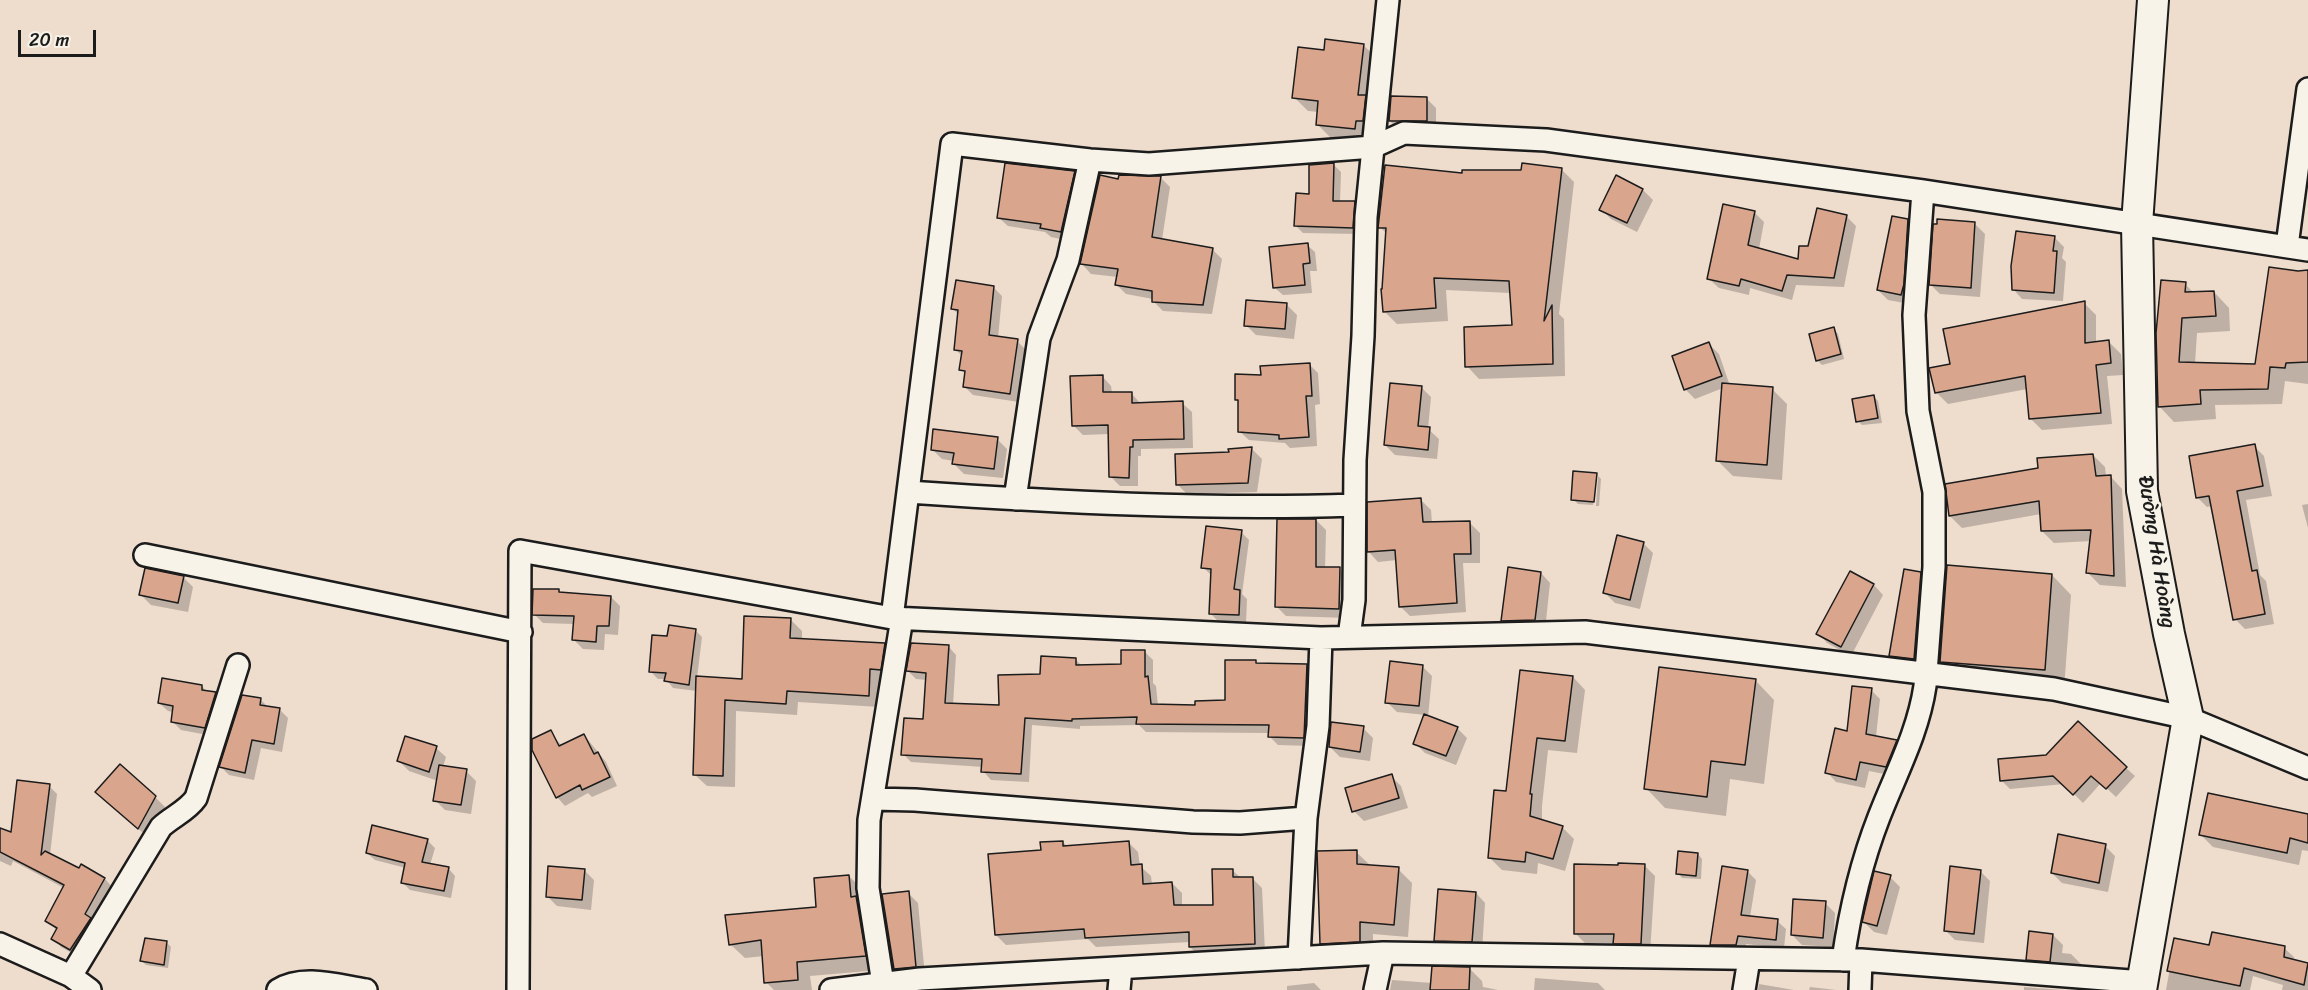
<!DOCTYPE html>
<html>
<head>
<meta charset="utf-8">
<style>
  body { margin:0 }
  #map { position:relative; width:2308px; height:990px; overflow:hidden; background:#eedccd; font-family:Sriracha,sans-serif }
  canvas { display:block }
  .scale { position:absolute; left:18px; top:30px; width:78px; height:27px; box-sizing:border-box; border:3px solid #1c1c1c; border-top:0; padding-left:8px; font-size:18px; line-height:21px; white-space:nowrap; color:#1c1c1c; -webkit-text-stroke:4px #f7f3e8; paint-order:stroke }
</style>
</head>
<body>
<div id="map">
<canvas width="2308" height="990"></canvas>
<div class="scale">20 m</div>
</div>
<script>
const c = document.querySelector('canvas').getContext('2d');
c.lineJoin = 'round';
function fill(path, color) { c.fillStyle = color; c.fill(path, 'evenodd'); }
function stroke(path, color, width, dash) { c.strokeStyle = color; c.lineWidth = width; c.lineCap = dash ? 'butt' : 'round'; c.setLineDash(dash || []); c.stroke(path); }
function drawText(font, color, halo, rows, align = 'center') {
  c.font = font + ' Sriracha,sans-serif'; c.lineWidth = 5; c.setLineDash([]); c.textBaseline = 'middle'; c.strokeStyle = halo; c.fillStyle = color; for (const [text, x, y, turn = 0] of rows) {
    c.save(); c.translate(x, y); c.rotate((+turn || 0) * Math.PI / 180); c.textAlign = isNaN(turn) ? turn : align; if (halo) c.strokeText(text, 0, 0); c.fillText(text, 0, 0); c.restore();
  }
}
fill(new Path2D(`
  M1363,45L1377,58L1368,142L1331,138L1317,124L1319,112L1308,111L1294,97L1325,51Z
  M1426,98L1436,108V131H1400L1390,121Z
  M1334,165L1341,172L1340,202H1354L1361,209L1360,234L1303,233L1296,226L1310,195Z
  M1561,169L1574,182L1559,314L1564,319L1565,376L1479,379L1467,366L1514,327L1511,293L1446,290L1448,321L1397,324L1384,311L1387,234L1380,227L1463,175Z
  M1074,172L1083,182L1070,241L1051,237L1045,232L1008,226L998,217Z
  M1160,177L1170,187L1162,240L1212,249L1222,259L1212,314L1163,311L1153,301V299L1126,294L1116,284L1118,277L1091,274L1082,264L1120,181Z
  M1616,177L1643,190L1653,200L1637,232L1611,219L1601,209Z
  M1754,212L1764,222L1759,249L1800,260L1810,248L1846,216L1856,226L1844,287L1796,285L1792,300L1750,288L1749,295L1719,288L1709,279Z
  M1907,220L1917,230L1910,304L1888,300L1878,290Z
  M1975,224L1985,234L1980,297L1940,294L1930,284Z
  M2055,238L2064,247L2062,258L2066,262L2063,301L2022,299L2013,289Z
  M1307,245L1315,252L1317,271H1310L1312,293L1283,295L1275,288Z
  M2308,272V384L2285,381L2282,404L2215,405L2216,419L2174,422L2159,406L2185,284L2194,293L2214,292L2229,308L2230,331L2197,333L2195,363L2256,365Z
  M993,287L1002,296L998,338L1017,341L1026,350L1019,402L973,395L964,386L966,374L961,369L963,357L955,349L959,315L953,309Z
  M2084,303L2096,315V343L2109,342L2121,354L2123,375L2107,376L2112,424L2042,430L2030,418L2027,389L1948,404L1936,392L1952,365Z
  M1287,305L1297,315L1294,339L1256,335L1246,325Z
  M1834,329L1838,334L1844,359L1822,365L1817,360Z
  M1709,344L1719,354L1730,386L1772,389L1787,404L1782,480L1733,476L1718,461L1723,388L1695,399L1685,389Z
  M1309,364L1318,373L1320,404L1315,405L1317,446L1290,448L1285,443L1249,440L1239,431L1240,403L1236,399L1262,376Z
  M1102,376L1111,386L1112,393H1131L1141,404L1182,403L1192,412L1193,448L1141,449V456H1138V486H1120L1110,476L1109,434L1083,435L1074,426Z
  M1421,387L1431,397L1428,429L1439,439L1437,459L1395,455L1385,445Z
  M1874,397L1878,401L1882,423L1862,425L1858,421Z
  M997,439L1007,449L1003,478L964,474L954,464V461L942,459L932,449Z
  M2254,446L2264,456L2272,496L2246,500L2260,575L2266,581L2274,624L2245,629L2235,619L2212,506L2207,507L2197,497Z
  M1252,449L1262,459L1257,492L1187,494L1177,484L1230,454V451Z
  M2093,455L2105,467L2106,477H2111L2122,489L2126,587L2100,585L2088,573L2091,541L2054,543L2042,531L2041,514L1962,528L1950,516L2039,469Z
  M1596,474L1601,479L1599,506H1596L1598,476H1595L1593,505L1578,504L1573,499Z
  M1421,500L1431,510L1432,524L1470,523L1480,533V563H1463L1466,612L1410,616L1400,606L1397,560L1378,562L1369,552Z
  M2308,504V528L2302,505Z
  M1316,520L1326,530L1325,569H1339L1349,579V618L1286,616L1276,606Z
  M1241,532L1249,540L1242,594L1247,599L1246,623L1219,622L1211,614V575L1203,567Z
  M1643,543L1653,553L1640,609L1615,603L1605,593Z
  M1541,573L1550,583L1545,630H1513L1503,621Z
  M1850,573L1874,585L1883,595L1851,656L1827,643L1818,633Z
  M1920,573L1930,583L1924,668L1901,666L1891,656Z
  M2052,575L2071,595L2064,689L1961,681L1941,661Z
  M183,577L193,587L188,612L151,605L141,595Z
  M559,590L562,593L611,597L620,606L618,635L605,634L604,650L583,649L574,640L575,624L543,623L534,614Z
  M790,619L802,631V640L884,645L896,656L880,707L798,702L797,715L736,711L735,787L707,786L695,775L697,691L673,688L666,679H658L651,672L669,637L695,630L702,637L697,678L743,681Z
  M948,646L956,655L953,705L1000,706L1041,676L1075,659L1083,667L1123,665L1144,651L1153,660V683L1156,686L1158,706H1196L1227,701L1255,662L1259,665L1307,666L1315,674L1311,746L1278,745L1270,737V733L1146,732L1139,725L1080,726V729L1032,725L1029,782L991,780L983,771V767L911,762L903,754L925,720L927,680L916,679L908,671Z
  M1422,666L1432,676L1428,717L1457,728L1467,738L1456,765L1425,753L1415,743L1426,715L1397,712L1387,702Z
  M1522,671L1573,677L1585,690L1577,753L1548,750L1542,806V821L1562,827L1574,839L1565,871L1538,863L1537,874L1502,870L1490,858L1507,793Z
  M1755,680L1774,700L1764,784L1730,779L1726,816L1665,808L1646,788Z
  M202,686L207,692L216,693L224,701L213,736L181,730L172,721L174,712L168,711L159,703Z
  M1871,690L1880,699L1876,737L1896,741L1905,750L1895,776L1869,771L1865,788L1836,782L1827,772Z
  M260,699L269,708L280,710L288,718L282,752L261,748L254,780L229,775L221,767Z
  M1363,728L1373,738L1370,761L1340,757L1330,747Z
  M550,732L562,746L584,735L606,762L617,786L592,797L588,793L565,806L557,797Z
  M436,748L446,757L443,767L466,771L476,781L471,814L445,810L435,800L438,781L409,771L399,761Z
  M2046,757L2126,768L2135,776L2116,797L2101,783L2083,803L2064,784L2010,789L2002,781Z
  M1391,776L1401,786L1408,808L1364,821L1354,811Z
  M49,786L57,794L50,855L79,870L81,866L105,879L113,888L79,957L61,947L53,938L58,931L46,921L64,888L13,861L11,866L0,861V829L12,834Z
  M155,797L165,807L149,838L107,802Z
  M2308,816V851L2302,850L2299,865L2213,847L2201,835Z
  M373,827L428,841L435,848L430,865L448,868L455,876L451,898L410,890L403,883L406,868L375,860L367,853Z
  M1063,842L1068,847L1128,842L1138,852L1140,866L1151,876L1152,885L1172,883L1182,893V907L1215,906L1232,870L1241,878H1252L1262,888L1265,953L1200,957L1190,947V942L1096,947L1088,939L1006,945L996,935L1042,851Z
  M2105,846L2115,856L2108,892L2062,883L2052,873Z
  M1356,852L1370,865L1398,869L1412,883L1408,937L1373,934V955L1335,957L1321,943Z
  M1698,854L1702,859L1701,879L1682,878L1678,873Z
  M1645,866L1655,876L1650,953H1625L1615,944L1585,943L1575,933Z
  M584,870L594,880L591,910L557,906L547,896Z
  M1980,871L1990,881L1984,943L1955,940L1945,930Z
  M1748,872L1756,880L1750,917L1777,921L1786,929L1784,948L1746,944L1745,953H1720L1712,945Z
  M849,876L863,890L879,970L810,976L812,990H774L766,982L764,956L745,958L730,944L818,909Z
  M1890,877L1900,887L1887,935L1874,932L1864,922Z
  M908,893L918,903L925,976L905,979L895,969Z
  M1476,893L1485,903L1482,951L1446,950L1436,940Z
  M1825,903L1835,913L1833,947L1802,945L1792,935Z
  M2053,935L2063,945L2062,953L2071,954L2081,964L2080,973L2037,969L2027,960Z
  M2175,940L2210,947L2284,948L2294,957L2293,961L2308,965V990H2282L2283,985L2253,976L2250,990H2166Z
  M166,942L171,947L168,968L146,965L142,961Z
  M1470,969L1482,981L1483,987L1498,990H1390L1392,980L1432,983Z
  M1535,978L1598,983L1605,990H1534Z
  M1314,983L1321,990H1287V986Z
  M1759,984L1794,990H1758Z
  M1810,987L1836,990H1809Z
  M2024,987L2062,990H2024Z`), '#0003');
const building = new Path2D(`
  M1325,39L1364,44L1358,95H1366L1363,121H1356L1355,129L1316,125L1318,101L1292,98L1298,47L1324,50Z
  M1391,96L1427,97V121H1389Z
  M1005,163L1075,171L1061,232L1040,228L1041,224L997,218Z
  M1334,163L1333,201H1355L1353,228L1294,226L1296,193L1309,194V165Z
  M1522,163L1562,168L1544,321L1552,305L1553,364L1465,367L1464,327L1512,325L1509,281L1434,278L1436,308L1383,312L1381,289H1382L1386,228H1378L1385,165L1462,173V170H1521Z
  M1100,175L1118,179L1119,175L1161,176L1152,237L1213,248L1203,305L1152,302V291L1115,285L1118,269L1080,264Z
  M1616,175L1643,189L1627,223L1599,210Z
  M1723,204L1755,211L1748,245L1798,259L1799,246H1808L1817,208L1847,215L1834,278L1787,275L1782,291L1741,279L1739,286L1707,279Z
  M1892,216L1908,219L1904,284L1901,295L1877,290Z
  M1937,219L1975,222L1971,288L1929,285L1933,224H1937Z
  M2016,231L2055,236L2053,251H2057L2054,293L2012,290L2011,266Z
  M1308,243L1310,263L1303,264L1305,285L1273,288L1269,247Z
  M2269,267L2298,271L2308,270V362L2286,363L2285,368L2270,367L2268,389L2200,390L2201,404L2158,407L2156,333L2161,280L2186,282L2185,292L2214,291L2216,316L2182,318L2179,362L2255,364Z
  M956,280L994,286L989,335L1018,339L1010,394L963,387L965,371L959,370L962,351L954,350L958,310L951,309Z
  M1246,300L1287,303L1285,329L1244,326Z
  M2085,301V343L2109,340L2111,363L2096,365L2101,413L2029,419L2025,376L1935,393L1929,368L1950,364L1943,329Z
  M1834,327L1841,354L1816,361L1809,334Z
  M1709,342L1722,376L1684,390L1672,356Z
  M1310,363L1312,396H1306L1309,437L1279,439V435L1238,432V400H1235V374L1261,375L1260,366Z
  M1103,375V392H1132V403L1183,401L1184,439L1133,440V447H1130L1129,478L1109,477L1108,425L1072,426L1070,376Z
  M1390,383L1422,386L1418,426L1430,427L1428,450L1384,445Z
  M1722,383L1773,387L1767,465L1716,461Z
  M1874,395L1878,418L1856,422L1852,399Z
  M933,429L998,437L994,469L952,464L954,453L931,450Z
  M2255,444L2263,486L2237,491L2252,571L2257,570L2265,614L2233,620L2209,496L2196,498L2189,456Z
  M1252,447L1248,483L1176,485L1175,454L1229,452L1228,449Z
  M2093,454L2096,476L2111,475L2114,576L2086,573L2091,530L2041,531L2039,501L1949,516L1945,484L2038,468L2037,458Z
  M1573,471L1597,473L1594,502L1571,500Z
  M1421,498L1423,522L1470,521L1471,554H1454L1457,603L1399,607L1395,550L1367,552V502Z
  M1277,519H1316V567H1340L1339,609L1275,607Z
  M1206,526L1242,530L1234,589L1240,590L1239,615L1209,614L1211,569L1201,568Z
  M1617,535L1644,542L1630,600L1603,593Z
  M1947,565L2052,574L2045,670L1940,662Z
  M1508,567L1541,572L1535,620L1501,621Z
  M145,568L184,576L178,603L139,595Z
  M1904,569L1921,572L1914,659L1889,656Z
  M1850,571L1874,584L1841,647L1816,634Z
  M533,589H559V592L611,596L609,626H597L596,642L572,640L574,616L532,615Z
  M744,616L791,618L790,638L885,643L881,670L870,669L869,696L787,691L786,704L725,700L723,776L693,775L696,676L742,679Z
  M669,625L696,629L689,685L664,681L666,673L649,672L652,635L667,636Z
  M911,643L949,645L945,703L999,705L998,675L1040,674L1041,656L1076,658V665L1121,664V650H1145V677L1148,676L1151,704L1195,705V701L1225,700V660H1256V663L1307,664L1304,738L1268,737L1269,725L1136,724L1137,717L1072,719V721L1025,718L1021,774L981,772L982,759L901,755L904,718L923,719L926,673L906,671Z
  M1390,661L1423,665L1419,706L1385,703Z
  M1659,667L1756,679L1745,765L1711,761L1707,797L1644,789Z
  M1520,670L1573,676L1565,741L1537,738L1530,794H1532L1530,816L1563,826L1553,859L1526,852L1525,862L1488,858L1494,790L1506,791Z
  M162,678L202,685V690L216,692L205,728L171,722L173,706L158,703Z
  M1852,686L1872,688L1866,734L1897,740L1886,767L1860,762L1856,780L1825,773L1835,728L1847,731Z
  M242,695L261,698L260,705L280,708L274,744L252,740L245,773L219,767Z
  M1424,714L1458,727L1446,756L1413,744Z
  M2078,721L2127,767L2106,789L2091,776L2073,795L2053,776L2000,781L1998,759L2046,755Z
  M1331,722L1364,726L1360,752L1329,747Z
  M551,730L559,746L584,734L594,754L598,752L610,777L582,790L580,785L556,798L532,750V739Z
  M405,736L437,746L429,772L397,761Z
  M120,764L156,796L138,829L95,792Z
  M439,765L467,769L461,805L433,801Z
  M1392,774L1399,798L1352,812L1345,788Z
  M17,780L50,784L41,855L45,851L79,868L81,864L105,878L85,914L91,918L70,950L51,939L57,928L45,921L64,885L0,852V828L11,832Z
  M2208,793L2308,814V843L2290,838L2287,853L2199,835Z
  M372,825L428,839L422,862L449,867L444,891L401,883L405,863L366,853Z
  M2058,834L2106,844L2099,883L2051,873Z
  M1063,841V846L1129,841L1131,865L1142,864L1143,884L1172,882L1174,905H1213L1212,869H1233V877H1253L1255,944L1189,947V932L1085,938L1084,929L995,935L988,854L1041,850L1040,842Z
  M1357,850V864L1399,867L1394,925L1360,922V942L1320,944L1317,851Z
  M1678,851L1698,853L1696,876L1676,874Z
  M1618,863L1645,864L1641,944H1613L1614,934H1574V864L1618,865Z
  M548,866L585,869L582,900L546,897Z
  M1722,866L1748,870L1741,915L1778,919L1776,940L1738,936L1736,945H1710Z
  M1950,866L1981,870L1974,934L1944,931Z
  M1874,871L1891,875L1877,926L1862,922Z
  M849,875L851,897L856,896L866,956L797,962L798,980L764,983L761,940L729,945L725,915L816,907L814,878Z
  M1438,889L1476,892L1472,942L1434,941Z
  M909,891L916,967L894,969L882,894Z
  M1793,899L1826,901L1823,938L1791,935Z
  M2029,931L2053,934L2050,962L2026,960Z
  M2212,932L2285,946L2284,957L2308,963L2304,985L2244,968L2240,986L2167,971L2174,938L2209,945Z
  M145,938L167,941L164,965L140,961Z
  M1432,966L1470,967L1469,990H1430Z`);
fill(building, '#d9a68d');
stroke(building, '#1c1c1c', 1.5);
const street = new Path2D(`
  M2287,246L2308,89
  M908,492C1058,502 1204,510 1354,505
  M1015,499L1039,338L1068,260L1090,160
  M145,555L521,632
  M892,618L952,144L1090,160L1149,164L1373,147L1404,133L1546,140L1923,191L2308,250
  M1349,637L1354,600L1355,460L1363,336L1366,217L1388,0
  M873,799L915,800L1193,822L1240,823L1306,818
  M0,944L71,976L90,990
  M1299,958L1306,818L1318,726L1321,638L1585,632L2054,689L2188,718L2308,768
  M1843,960C1850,911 1861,863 1879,817C1896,773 1918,733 1925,686L1934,567V492L1918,411L1914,315L1923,191
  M71,976L161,827C173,816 187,811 196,798L238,665
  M883,984L868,888L869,820L902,618
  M278,990C303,974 339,986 366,990
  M518,990L520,551L892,618L1321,638
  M831,990L920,979L1383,953L1861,960L2143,982
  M1119,990L1121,968
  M1375,990L1383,953
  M1744,990L1749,959
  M1860,990L1861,960`);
const secondary = new Path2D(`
  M2141,990L2188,718L2169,634L2142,491L2137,224L2153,0`);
stroke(street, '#1c1c1c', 26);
stroke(secondary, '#1c1c1c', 34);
stroke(street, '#f7f3e8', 21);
stroke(secondary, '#f7f3e8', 30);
drawText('21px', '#1c1c1c', '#f7f3e8', [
  ["Đường Hà Hoàng",2156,552,81]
]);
</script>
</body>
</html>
